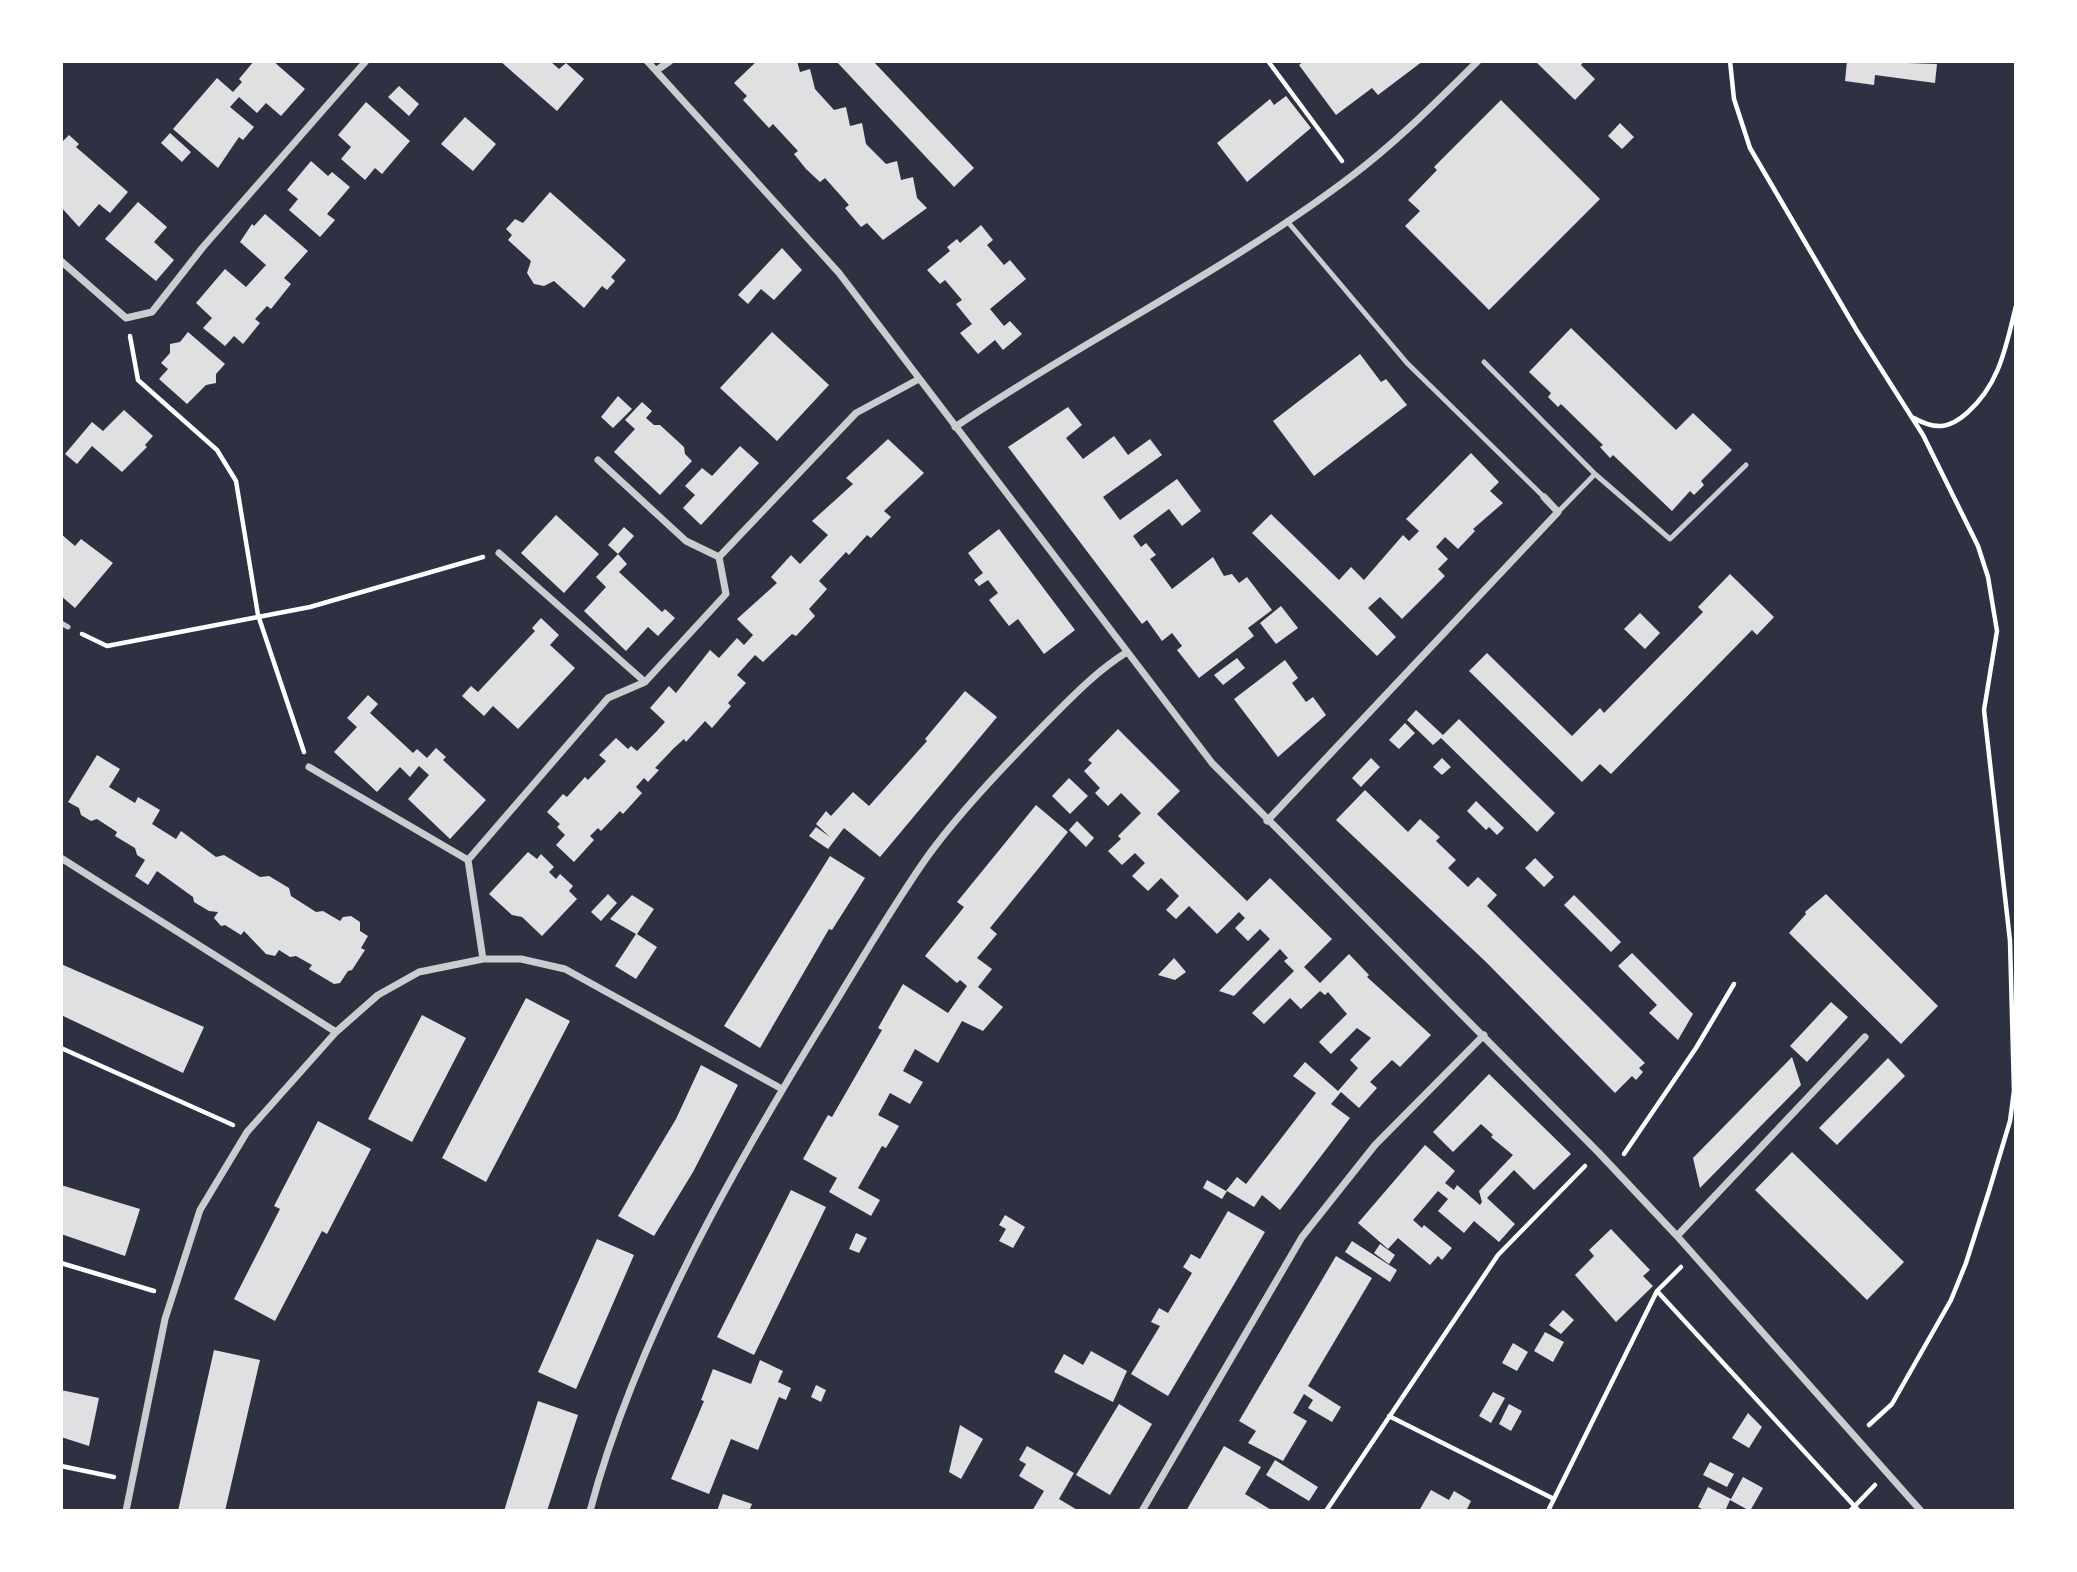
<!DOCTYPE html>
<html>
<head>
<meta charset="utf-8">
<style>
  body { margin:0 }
  #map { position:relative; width:2077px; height:1572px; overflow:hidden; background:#2d3142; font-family:"Nunito Sans",sans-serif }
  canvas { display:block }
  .frame { position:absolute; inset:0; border:63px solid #fff; pointer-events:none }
</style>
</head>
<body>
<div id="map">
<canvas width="2077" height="1572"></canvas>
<div class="frame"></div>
</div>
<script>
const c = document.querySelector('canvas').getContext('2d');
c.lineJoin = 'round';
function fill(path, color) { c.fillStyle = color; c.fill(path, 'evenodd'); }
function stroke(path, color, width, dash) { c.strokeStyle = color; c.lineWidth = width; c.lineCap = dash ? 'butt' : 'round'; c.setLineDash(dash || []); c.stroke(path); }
fill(new Path2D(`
  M254,61H273L305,89L281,116L266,103L257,113L239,97L230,107L254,127L243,140L239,137L218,168L173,129L217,78L233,92L242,82L239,79Z
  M500,61H550L559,69L566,63L584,79L557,111Z
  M757,61H797L800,72L810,69L815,89L834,110L846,107L850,126L862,123L866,144L886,164L897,161L901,180L913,177L917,198L927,208L883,240L867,223L861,227L845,208L849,205L825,178L820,182L806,169L794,154L798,151L773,124L769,128L743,100L747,96L734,83Z
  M836,61H873L974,168L954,187Z
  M1304,61H1423L1378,95L1372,88L1336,115L1299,65Z
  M1535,61H1584L1581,65L1595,79L1575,100Z
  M1847,61L1937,64L1935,83L1875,75L1874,85L1845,81Z
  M399,86L419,104L409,116L388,97Z
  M1286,96L1311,128L1247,182L1217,143L1270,99L1274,105Z
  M1501,100L1600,199L1489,310L1405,226L1420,211L1408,200L1437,170L1434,167Z
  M366,102L410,141L382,174L375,168L365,180L341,159L351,147L338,135Z
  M465,117L496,144L473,171L441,144Z
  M1620,123L1634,137L1622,149L1608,136Z
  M170,133L191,152L182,162L161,143Z
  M69,135L79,144L76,147L128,192L110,213L99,204L79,227L61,207V143Z
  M311,161L328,176L332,172L350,187L327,214L335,220L320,237L289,210L298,199L287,190Z
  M550,192L626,260L611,277L615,281L607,290L602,286L584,308L554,281L544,286L534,284L527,273L531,261L508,240L512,235L506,229L515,219L523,223Z
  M138,202L167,227L154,242L174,260L156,281L105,239Z
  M265,214L308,251L284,278L291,284L271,309L267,306L255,319L260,323L243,344L234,336L225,346L203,328L212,318L196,303L225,269L246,287L266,265L240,242L252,224L254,226Z
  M981,225L993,240L987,245L1004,265L1010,260L1026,279L990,309L1004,326L1010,321L1022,334L1003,350L995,340L978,354L960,333L972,324L956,304L962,300L945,280L940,284L927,270L950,251L947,247L957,239L960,243Z
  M782,248L802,270L774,300L761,289L748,304L738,295Z
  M1571,328L1676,430L1693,413L1732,450L1701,481L1704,485L1694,495L1690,491L1672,511L1613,455L1610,458L1600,447L1603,445L1561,404L1558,407L1548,397L1551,393L1529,372Z
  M188,332L225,364L216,374V383L206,385L187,404L159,379L168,369L161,363L170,353V344L180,342Z
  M772,332L829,385L777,441L720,388Z
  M1360,354L1381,382L1386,379L1407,405L1314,476L1273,421Z
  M618,396L632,409L613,428L601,417Z
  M642,402L652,411L646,418L654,425H660L684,447L685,454L692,461L660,495L614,452L635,429L625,420Z
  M1068,407L1082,425L1066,438L1083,459L1114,436L1128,455L1150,439L1162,455L1103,497L1120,520L1177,479L1201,511L1182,526L1169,509L1133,536L1141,547L1146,543L1156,555L1150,559L1172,589L1213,557L1224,576L1232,574L1239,583L1247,577L1272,610L1248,628L1254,636L1199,678L1177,650L1182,646L1172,633L1162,641L1147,620L1142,624L1008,447Z
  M124,410L153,436L145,445L147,447L122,472L92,446L77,464L65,454L92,422L103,431Z
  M888,439L924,473L884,511L891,517L871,538L867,535L849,555L846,552L819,581L827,589L809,609L815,616L796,636L792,634L763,662L755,655L737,675L746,683L728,703L731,706L712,728L705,721L686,742L684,739L674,748L655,768L659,770L648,782L644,778L636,787L642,793L623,814L620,811L601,831L598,828L590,836L594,840L574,862L556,845L565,835L557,827L560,824L547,812L563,794L567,797L585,777L588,780L606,761L599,755L616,738L628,749L631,746L637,751L656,732L665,722L650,708L669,686L676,693L710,650L719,658L737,638L744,645L753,635L737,619L777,583L771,577L791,555L800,564L828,535L812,521L853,484L846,478Z
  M740,446L759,463L701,525L683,508L695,495L685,486L702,468L712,476Z
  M1471,453L1499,482L1490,491L1503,503L1473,529L1475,531L1458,549L1445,537L1436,547L1448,559L1438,569L1445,576L1402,619L1380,597L1368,608L1396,637L1377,656L1252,533L1271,514L1339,580L1351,567L1364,580L1403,535L1409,541L1419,531L1406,519Z
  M556,515L599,554L564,593L521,553Z
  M624,527L634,536L618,554L608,545Z
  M999,529L1075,630L1044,654L1018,619L1009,626L989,600L998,593L988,580L979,586L974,580L983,573L968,553Z
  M61,534L75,546L81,539L113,563L75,608L61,596Z
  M618,554L627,564L619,572L662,612L665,609L675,618L658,636L648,627L626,651L584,611L606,587L596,577Z
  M1730,574L1774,617L1757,635L1752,630L1611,774L1600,764L1582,782L1469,671L1487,653L1572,736L1600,708L1604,713L1703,612L1698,607Z
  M1281,606L1298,628L1276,644L1260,623Z
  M1640,613L1660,633L1645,649L1624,629Z
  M541,618L559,635L550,645L575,668L518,729L493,706L484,716L462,696L471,686L478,692L535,631L532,628Z
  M1237,658L1245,668L1223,685L1214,675Z
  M1285,660L1298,678L1292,683L1306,702L1313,697L1326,715L1278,757L1234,699Z
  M965,691L997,717L880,857L844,828L828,849L809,836L816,827L830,837L816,824L826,811L831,816L853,792L869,806L927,741L925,739Z
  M368,695L378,704L370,713L413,753L417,749L427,758L436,748L446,757L443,760L486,800L450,839L408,799L429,775L419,766L410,777L400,767L377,792L334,752L357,727L347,718Z
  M1416,710L1443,735L1459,719L1555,813L1537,832L1441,738L1433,745L1407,720Z
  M1405,723L1415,733L1399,749L1389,740Z
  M1118,729L1180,791L1157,814L1165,822L1247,901L1270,878L1332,939L1304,967L1320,983L1349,954L1369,975L1367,977L1431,1035L1400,1067L1392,1060L1370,1082L1377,1088L1359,1108L1341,1092L1331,1104L1350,1118L1280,1210L1262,1195L1254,1207L1227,1191L1222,1199L1203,1188L1207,1180L1226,1191L1237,1177L1246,1184L1316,1093L1293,1076L1305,1062L1338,1091L1358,1068L1350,1060L1371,1038L1357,1028L1331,1054L1319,1042L1347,1014L1328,992L1325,995L1320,991L1301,1009L1290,998L1264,1024L1252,1013L1294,971L1284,961L1288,958L1280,949L1234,996L1219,991L1270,939L1260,929L1248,941L1235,928L1245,918L1239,912L1217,934L1189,906L1176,919L1166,910L1179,896L1161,878L1148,891L1132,876L1145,863L1135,853L1122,865L1108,851L1121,839L1118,836L1141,813L1121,793L1108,806L1095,793L1100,788L1084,771L1092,763L1088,760Z
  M97,755L120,769L109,787L135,803L138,797L160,810L152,824L176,839L181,831L216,857L224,855L260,877L269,876L289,888L291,896L316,912L323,911L340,921L343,917L351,916L360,922V931L368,936L361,948L365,950L352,970L348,971L340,983L334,984L309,969L312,965L296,956L290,957L279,950L275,956L266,954L244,931L241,935L225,925L221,926L214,918L218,912L209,911L194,902L193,897L157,871L148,885L135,876L145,860L137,855L135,848L115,836L117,832L97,819L91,821L81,815L79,808L68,802Z
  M1371,758L1380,767L1361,787L1352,778Z
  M1442,758L1451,767L1442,775L1433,767Z
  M1069,778L1088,796L1070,814L1052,796Z
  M1365,790L1408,832L1420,819L1440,837L1436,841L1456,860L1448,868L1468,887L1478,877L1497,895L1487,906L1645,1063L1639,1068L1643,1072L1636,1080L1632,1076L1615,1093L1486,962L1336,820Z
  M1476,801L1504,828L1497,835L1489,827L1486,830L1467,811Z
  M1036,805L1068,832L990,928L997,934L977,958L992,969L978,987L1003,1007L983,1031L962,1021L938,1063L915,1049L903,1071L923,1082L910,1104L890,1093L878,1115L899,1126L886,1148L882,1146L858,1188L880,1200L871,1216L829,1192L837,1178L803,1159L828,1115L832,1117L882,1030L878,1028L903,984L948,1013L967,986L960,980L957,983L925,956L964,907L957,902Z
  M1077,821L1094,838L1086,847L1069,830Z
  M528,852L537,859L541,854L554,867L549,872L556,879L560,874L573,886L569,891L577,899L542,936L522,917L512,915L489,894Z
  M830,856L865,878L832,930L829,929L760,1048L724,1026Z
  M1535,858L1554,877L1544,887L1525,868Z
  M608,894L617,903L601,921L591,912Z
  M1826,894L1938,1006L1901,1044L1789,933L1806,914L1805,912Z
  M632,895L654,909L637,934L657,947L636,979L615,966L636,934L610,919Z
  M1574,895L1621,942L1611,952L1564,905Z
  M1632,953L1693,1014L1678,1040L1649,1013L1657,1005L1618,966Z
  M1174,958L1186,972L1175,980L1158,975Z
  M61,964L204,1027L183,1073L61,1015Z
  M526,998L570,1021L486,1182L442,1158Z
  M1831,1002L1848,1017L1807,1062L1790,1046Z
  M422,1015L466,1038L412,1142L368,1119Z
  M1792,1057L1801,1085L1700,1188L1693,1158Z
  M1888,1058L1905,1076L1837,1145L1819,1128Z
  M701,1065L738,1085L693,1172L654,1236L618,1216L676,1119Z
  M1489,1074L1571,1154L1534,1190L1514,1170L1487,1198L1515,1224L1499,1242L1474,1221L1464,1233L1438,1211L1448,1199L1438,1191L1413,1220L1422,1228L1424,1225L1452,1248L1442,1260L1438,1256L1430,1265L1398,1238L1388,1249L1358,1223L1425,1145L1455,1171L1445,1183L1454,1190L1457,1185L1480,1205L1482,1202L1479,1191L1513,1155L1491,1137L1493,1135L1481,1124L1453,1152L1433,1132Z
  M318,1121L371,1149L327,1234L322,1231L275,1321L234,1299L280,1209L274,1206Z
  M1792,1152L1904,1262L1867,1300L1755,1190Z
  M61,1185L140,1209L125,1256L61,1234Z
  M791,1190L826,1207L754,1355L717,1337Z
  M1228,1211L1265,1232L1168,1396L1131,1374L1160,1326L1151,1322L1159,1308L1168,1313L1192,1273L1183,1267L1187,1261L1191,1254L1200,1259Z
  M1005,1215L1025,1227L1013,1248L999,1241L1006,1229L999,1225Z
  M1611,1229L1650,1270L1643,1276L1653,1286L1616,1322L1575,1275L1594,1256L1589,1250Z
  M856,1233L867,1238L859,1253L849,1249Z
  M597,1239L634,1255L576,1389L538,1372Z
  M1352,1241L1397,1270L1390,1282L1345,1252Z
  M1380,1244L1395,1255L1389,1264L1374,1253Z
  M1336,1256L1372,1278L1308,1386L1341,1407L1332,1422L1308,1408L1313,1400L1304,1394L1293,1413L1307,1421L1283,1461L1248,1443L1256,1431L1239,1421Z
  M1563,1310L1574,1320L1561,1334L1549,1325Z
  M1545,1332L1564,1342L1553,1362L1534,1351Z
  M1513,1343L1528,1352L1517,1371L1502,1363Z
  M214,1350L260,1360L225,1511H178Z
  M1091,1351L1127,1371L1113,1402L1054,1372L1064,1354L1083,1365Z
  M760,1360L783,1371L778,1382L791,1388L786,1400L779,1397L758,1450L731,1439L709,1494L671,1479L704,1401L701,1400L713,1369L751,1384Z
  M816,1385L826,1390L821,1402L811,1397Z
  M61,1390L99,1398L89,1446L61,1437Z
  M1493,1392L1505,1398L1491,1423L1479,1416Z
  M538,1401L578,1415L547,1511H504Z
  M1119,1404L1152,1424L1110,1495L1076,1475Z
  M1509,1404L1522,1411L1511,1431L1499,1424Z
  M1748,1413L1762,1427L1749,1448L1732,1438Z
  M960,1425L983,1439L961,1479L949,1472Z
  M1027,1446L1074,1473L1059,1499L1079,1511H1032L1044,1491L1019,1476L1026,1464L1019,1460Z
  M1224,1446L1261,1467L1245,1494L1273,1511H1186Z
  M1275,1460L1318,1487L1309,1501L1266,1475Z
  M1710,1462L1734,1474L1727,1487L1703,1475Z
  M1743,1477L1763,1488L1750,1511L1730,1500L1725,1511H1706L1698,1507L1708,1487L1731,1499Z
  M1431,1490L1449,1500L1454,1491L1471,1501L1466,1511H1424L1420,1509Z
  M723,1494L752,1504L749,1511H717Z`), '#e0e0e3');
stroke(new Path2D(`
  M1268,61L1342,161
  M1730,61L1734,99L1750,148L1857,331L1923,435L1978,546L1988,577L1997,631L1984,710L2010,941L2014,1091L2010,1121L1989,1191L1966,1263L1951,1300L1892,1404L1869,1425
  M130,336L138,380L217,450L236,481L258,615L304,752
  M1914,418C1935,430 1949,429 1967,413C2000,384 2006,346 2016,306
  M82,634L107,646L310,607L483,557
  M61,1048L233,1125
  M1624,1154L1696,1048L1734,984
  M61,1263L154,1291
  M1657,1291L1859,1511
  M1389,1416L1554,1499
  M61,1466L114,1477
  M1326,1511L1498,1255L1585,1166
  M1548,1511L1657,1291L1681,1267
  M1850,1511L1875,1485`), '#fff', 4.5);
stroke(new Path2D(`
  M1287,221L1407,363L1544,497
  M1484,362L1595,474
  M1558,512L1595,474L1670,539L1746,465
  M61,623L68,627`), '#caccd0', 5);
stroke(new Path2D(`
  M647,61L839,273L1212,763L1599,1153L1677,1236L1921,1511
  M657,70L670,61
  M61,261L126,318L152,312L203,247L366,61
  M955,427C1085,339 1228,270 1353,175C1398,141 1438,100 1478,61
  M598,460L686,541L719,557
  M499,553L645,682
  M309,767L468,860
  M1267,821L1558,512L1544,497
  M61,858L336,1032
  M483,959L468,860L608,698L645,682L726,594L719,557L856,413L919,379
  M1677,1236L1865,1037
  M126,1511L165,1319L200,1210L247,1132L336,1032L378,995L419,972L483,959H521L565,969L782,1089
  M590,1511C637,1334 739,1158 835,1003C864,955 893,906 925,860C956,816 1006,764 1044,725C1070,699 1095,672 1127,652
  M1142,1511L1302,1237L1375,1145L1484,1035`), '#caccd0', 7);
</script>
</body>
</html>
